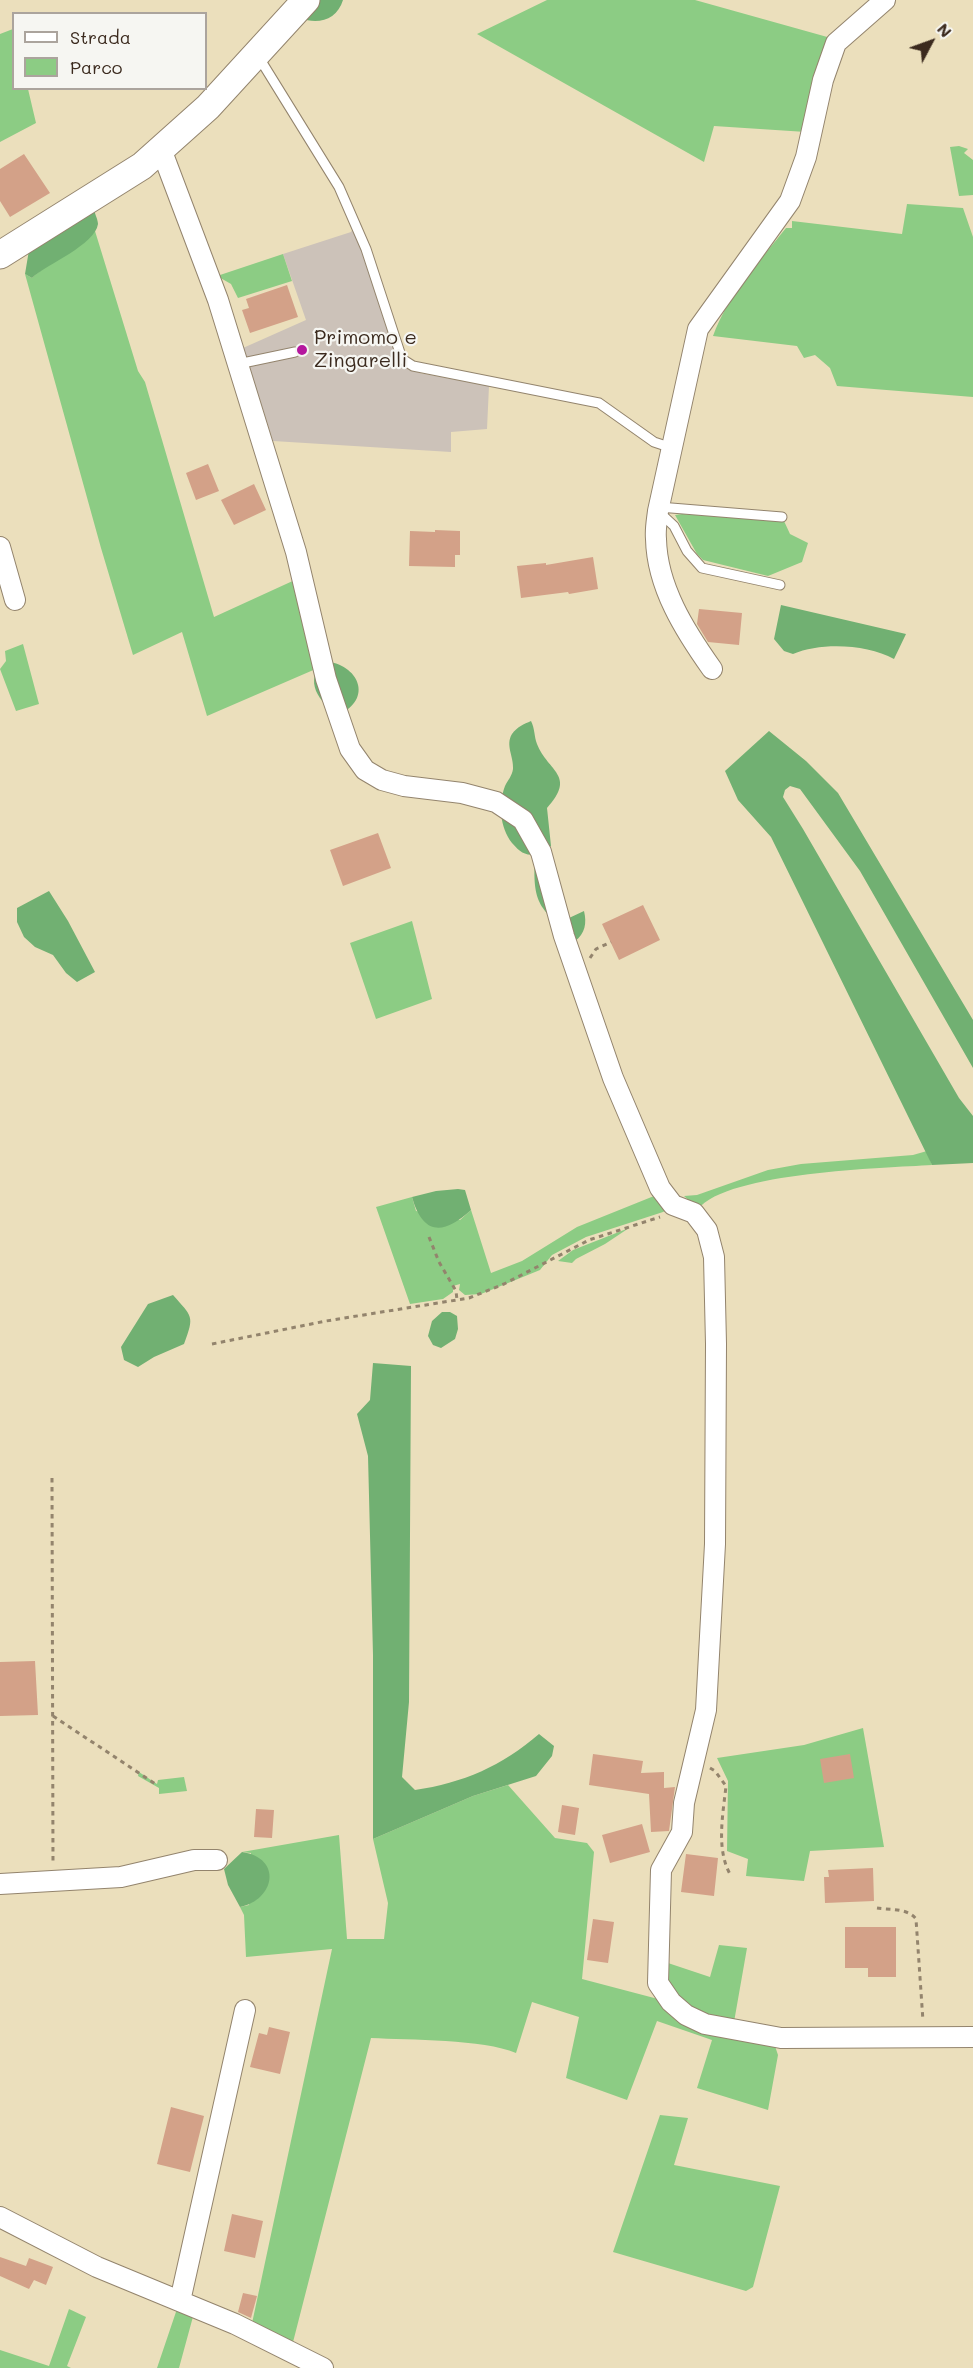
<!DOCTYPE html>
<html>
<head>
<meta charset="utf-8">
<style>
  body { margin:0 }
  #map { position:relative; width:973px; height:2368px; overflow:hidden; background:#ebdfbc; font-family:Mali,sans-serif }
  canvas { display:block }
  .legend { position:absolute; left:12px; top:12px; width:195px; height:78px; box-sizing:border-box; background:#f6f6f2; border:2px solid #aba49d; margin:0; padding:8px 10px; list-style:none; font-size:18px; color:#3b2a1e }
  .legend li { display:flex; align-items:center; gap:12px; height:30px }
  .legend b { width:30px; border:2px solid #aba49d }
  .north { position:absolute; left:901px; top:12px; width:60px; height:60px; -webkit-text-stroke:4px #f6f6f2; paint-order:stroke; rotate:49deg; font-size:16px; font-weight:700; line-height:24px; text-align:center; color:#3b2a1e }
  .north::after { content:''; display:block; margin:auto; width:21px; height:27px; background:#3b2a1e; clip-path:polygon(50% 0,100% 100%,50% 72%,0 100%) }
</style>
</head>
<body>
<div id="map">
<canvas width="973" height="2368"></canvas>
<ul class="legend">
<li><b style="height:8px;background:#fff"></b>Strada</li>
<li><b style="height:16px;background:#8ccc84"></b>Parco</li>
</ul>
<div class="north">N</div>
</div>
<script>
const c = document.querySelector('canvas').getContext('2d');
c.lineJoin = 'round';
function fill(path, color) { c.fillStyle = color; c.fill(path, 'evenodd'); }
function stroke(path, color, width, dash) { c.strokeStyle = color; c.lineWidth = width; c.lineCap = dash ? 'butt' : 'round'; c.setLineDash(dash || []); c.stroke(path); }
function drawText(font, color, halo, rows, align = 'center') {
  c.font = font + ' Mali,sans-serif'; c.lineWidth = 4.5; c.setLineDash([]); c.textBaseline = 'middle'; c.strokeStyle = halo; c.fillStyle = color; for (const [text, x, y, turn = 0] of rows) {
    c.save(); c.translate(x, y); c.rotate((+turn || 0) * Math.PI / 180); c.textAlign = isNaN(turn) ? turn : align; if (halo) c.strokeText(text, 0, 0); c.fillText(text, 0, 0); c.restore();
  }
}
fill(new Path2D(`
  M354,226L404,364L420,373L489,386L487,429L451,432V452L273,441L243,348L306,320L283,254L351,232Z`), '#ccc2b9');
fill(new Path2D(`
  M547,0H695L838,40L806,132L714,126L704,162L477,34Z
  M13,29L14,88L28,89L36,123L0,142V34Z
  M959,146L968,149L964,153L973,160V195L959,196L950,147Z
  M907,204L963,208L973,237V397L837,386L830,368L815,355L804,358L797,346L713,336C728,295 759,262 786,228H792V221L902,234Z
  M95,231L138,371L145,382L214,617L297,579L318,668L207,716L182,632L133,655L101,548L25,274L32,278C51,260 77,251 95,231Z
  M283,254L292,281L238,298L231,284L217,276Z
  M682,514L784,521L790,534L808,543L802,562L768,576L703,560L697,554L675,515Z
  M23,644L39,704L16,711L0,669L6,661L5,651Z
  M412,921L432,999L376,1019L350,943Z
  M927,1151L932,1165C884,1168 728,1172 698,1209L684,1196L697,1195L768,1170L801,1164L913,1155Z
  M659,1194L668,1209L663,1212L586,1237L552,1255L540,1270L481,1294L465,1295L459,1290L460,1284L453,1286V1292L443,1299L410,1304L376,1207L412,1197L416,1211L460,1220L471,1210L491,1273L522,1261L577,1227Z
  M629,1228L605,1244L576,1259L572,1263L558,1261L573,1250Z
  M863,1728L884,1847L810,1851L804,1881L746,1876L748,1859L727,1851L728,1781L717,1758L804,1745Z
  M139,1772L157,1784L158,1780L184,1777L187,1791L159,1794V1788L138,1776Z
  M508,1785L555,1838L587,1843L594,1852L582,1979L658,1999L774,2043L778,2055L768,2110L697,2088L712,2040L657,2021L627,2100L566,2078L579,2017L532,2002L516,2053C483,2039 410,2040 371,2038L292,2346L251,2328L332,1949L246,1957L244,1915L240,1907L249,1905L251,1853L242,1852L339,1835L347,1939H384L388,1903L373,1839L473,1796Z
  M719,1945L747,1948L734,2022L698,2013L666,1985L665,1962L710,1977Z
  M660,2115L688,2118L674,2165L780,2186L753,2287L746,2291L613,2252Z
  M178,2306L194,2313L179,2368H157Z
  M69,2309L86,2317L67,2366L71,2368H0V2350L49,2366Z`), '#8ccc84');
fill(new Path2D(`
  M316,0H343C337,20 318,25 300,18Z
  M94,210C95,214 98,220 98,224C95,245 47,264 32,278L25,274L29,250Z
  M781,605L906,634L894,659C867,644 821,642 793,654L784,651L774,639Z
  M324,661C359,664 374,699 338,715C319,702 303,681 324,661Z
  M531,721C535,729 534,736 537,744C548,772 577,775 547,808L551,846L544,852L569,918L584,911C587,923 585,934 575,941C540,907 532,906 535,855C524,855 520,852 512,843C500,827 498,805 505,786C508,780 512,776 513,769C514,757 505,745 512,734C517,727 524,724 531,721Z
  M769,731L806,761L838,793L973,1020V1068L860,871L800,789L790,786L785,790L783,797L803,829L959,1098L973,1116V1163L932,1165L771,837L738,800L725,771Z
  M49,891L68,921L95,972L77,982L66,973L53,955L35,947L24,937L17,922V908Z
  M458,1189L465,1190L471,1210C444,1235 423,1236 412,1197L436,1191Z
  M173,1295C192,1317 195,1315 184,1344L154,1357L138,1367L124,1360L121,1347L148,1304Z
  M442,1312H450L457,1316L458,1329L455,1339L441,1348L433,1345L428,1336L432,1321Z
  M373,1363L411,1366L409,1702L402,1777L415,1790C463,1783 502,1766 539,1734L554,1746L552,1756L536,1776L473,1796L373,1839V1655L368,1456L357,1414L370,1400Z
  M242,1852C283,1858 275,1900 240,1907L228,1885L224,1869Z`), '#71b072');
fill(new Path2D(`
  M24,154L50,193L10,217L0,201V169Z
  M287,285L298,317L250,333L242,310L249,308L246,299Z
  M208,464L219,491L196,500L186,473Z
  M254,484L266,510L234,525L221,500Z
  M435,530L460,531V555H455V567L409,566L410,531L435,532Z
  M593,557L598,589L569,594L568,592L521,598L517,566L546,563V565Z
  M699,609L742,613L739,645L708,642L697,624Z
  M378,833L391,868L343,886L330,850Z
  M643,905L660,940L619,960L602,924Z
  M35,1661L38,1715L0,1716V1662Z
  M593,1754L643,1761L641,1773L664,1772V1788L675,1787L669,1831L651,1832L649,1794L589,1785Z
  M850,1754L854,1778L824,1783L820,1759Z
  M562,1805L579,1808L575,1835L558,1832Z
  M256,1809L274,1810L272,1838L254,1837Z
  M642,1824L650,1852L610,1863L602,1835Z
  M686,1854L718,1858L714,1896L681,1892Z
  M873,1868L874,1901L825,1903L824,1877H829L828,1870Z
  M593,1919L614,1922L608,1963L587,1960Z
  M845,1927H896V1977H868V1968H845Z
  M269,2027L290,2032L280,2074L250,2067L259,2033L267,2035Z
  M171,2107L204,2116L190,2172L157,2164Z
  M232,2214L263,2221L255,2258L224,2251Z
  M0,2257L26,2266L29,2258L53,2267L46,2285L34,2280L29,2289L0,2276Z
  M243,2293L257,2296L251,2318L238,2312Z`), '#d3a188');
const service = new Path2D(`
  M258,56L339,187L366,249L402,359L413,366L599,403L654,442L672,448
  M238,364L295,352
  M659,507L782,517
  M659,512L674,526L687,551L702,568L780,585`);
const minor = new Path2D(`
  M161,149L218,300L296,552L326,679L350,749L365,770L382,780L404,786L462,793L496,802L523,820L541,852L564,936L613,1078L660,1188L673,1205L694,1213L707,1230L714,1257L716,1344L715,1544L706,1710L684,1803L682,1832L661,1870L658,1983L671,2002L686,2015L705,2024L781,2038L973,2037
  M0,547L15,600
  M712,669C685,631 657,587 656,539C655,529 657,520 658,511L698,329L790,201L806,157L823,80L836,43L885,0
  M0,1884L121,1877L194,1860H217
  M0,2217L97,2267L235,2324L323,2368
  M180,2301L245,2010`);
const secondary = new Path2D(`
  M0,255L142,166L208,107L306,0`);
stroke(service, '#93846d', 11);
stroke(minor, '#93846d', 22);
stroke(secondary, '#93846d', 29);
stroke(new Path2D(`
  M590,958L596,949L611,942
  M429,1237L439,1262L456,1291L457,1300
  M212,1344L326,1321L469,1298L504,1284L589,1240L660,1217
  M52,1478L53,1865
  M53,1716L157,1785
  M710,1768L715,1771L726,1786C723,1814 716,1849 730,1874
  M877,1908C890,1910 908,1908 916,1919L923,2021`), '#93846d', 3, [4.5, 4.5]);
stroke(service, '#fff', 9);
stroke(minor, '#fff', 20);
stroke(secondary, '#fff', 27);
for (const [x, y, r, color] of [
  [302,350,6,"#b5179e"]
]) { const dot = new Path2D(); dot.arc(x, y, r, 0, 2 * Math.PI); c.fillStyle = color; c.fill(dot); stroke(dot, '#f6f6f2', 2); }
drawText('20px', '#3b2a1e', '#f6f6f2', [
  ["Primomo e",314,338],
  ["Zingarelli",314,361]
], 'left');
</script>
</body>
</html>
